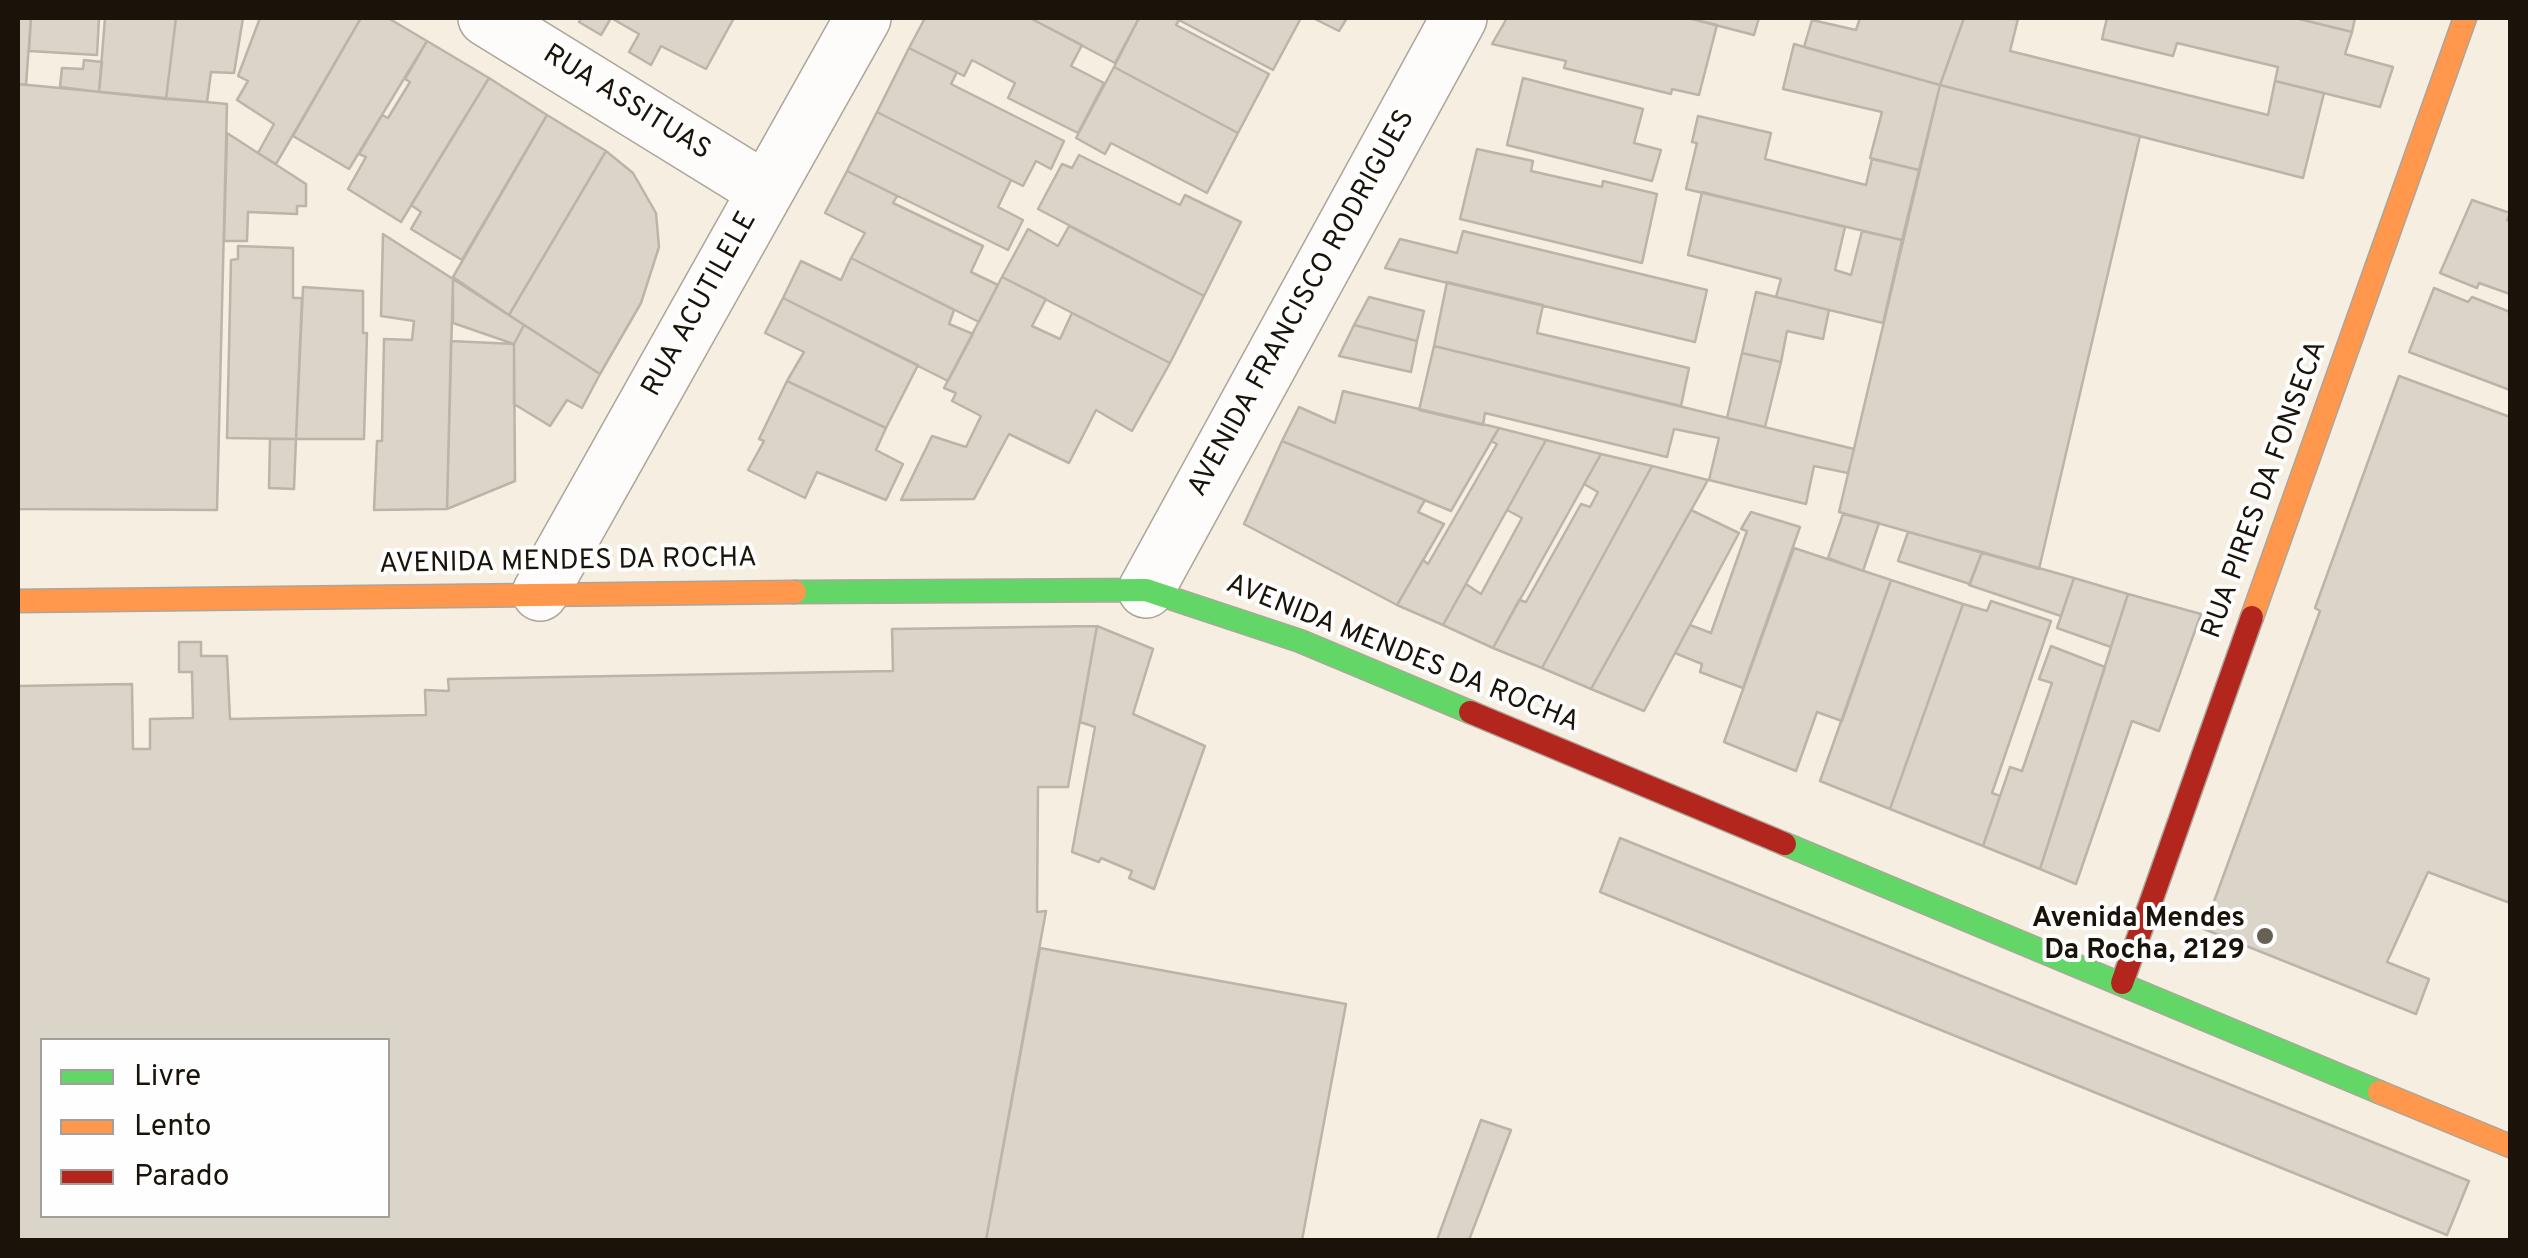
<!DOCTYPE html>
<html>
<head>
<meta charset="utf-8">
<style>
  body { margin:0 }
  #map { position:relative; width:2528px; height:1258px; overflow:hidden; background:#f6eee1; font-family:Overpass,sans-serif }
  canvas { display:block }
  .frame { position:absolute; inset:0; border:20px solid #1a1309; pointer-events:none }
  .legend { position:absolute; left:40px; top:1038px; width:350px; height:180px; box-sizing:border-box; background:#fefefe; border:2px solid #a3a09c; margin:0; padding:12px 18px; list-style:none; font-size:30px; color:#1a1309 }
  .legend li { display:flex; align-items:center; gap:20px; height:50px }
  .legend b { width:50px; border:2px solid #a3a09c }
</style>
</head>
<body>
<div id="map">
<canvas width="2528" height="1258"></canvas>
<div class="frame"></div>
<ul class="legend">
<li><b style="height:12px;background:#63d668"></b>Livre</li>
<li><b style="height:12px;background:#ff974d"></b>Lento</li>
<li><b style="height:12px;background:#b3261e"></b>Parado</li>
</ul>
</div>
<script>
const c = document.querySelector('canvas').getContext('2d');
c.lineJoin = 'round';
function fill(path, color) { c.fillStyle = color; c.fill(path, 'evenodd'); }
function stroke(path, color, width, dash) { c.strokeStyle = color; c.lineWidth = width; c.lineCap = dash ? 'butt' : 'round'; c.setLineDash(dash || []); c.stroke(path); }
function drawText(font, color, halo, rows, align = 'center') {
  c.font = font + ' Overpass,sans-serif'; c.lineWidth = 8; c.setLineDash([]); c.textBaseline = 'middle'; c.strokeStyle = halo; c.fillStyle = color; for (const [text, x, y, turn = 0] of rows) {
    c.save(); c.translate(x, y); c.rotate((+turn || 0) * Math.PI / 180); c.textAlign = isNaN(turn) ? turn : align; if (halo) c.strokeText(text, 0, 0); c.fillText(text, 0, 0); c.restore();
  }
}
const building = new Path2D(`
  M18,18H31L26,85L18,84Z
  M31,18H99L97,55L29,51Z
  M105,18H176L166,99L99,92Z
  M176,18H243L234,73L211,72L207,102L166,99Z
  M260,18H361L276,164L258,153L274,124L237,100L248,81L238,76Z
  M361,18H388L427,41L349,169L293,136Z
  M581,18H734L706,69L661,46L651,65L629,52L639,34L611,18L601,35L579,22Z
  M925,18H1030L1082,45L1071,66L1104,83L1078,133L1008,98L1015,83L972,60L964,76L909,48Z
  M1030,18H1139L1115,63Z
  M1139,18H1174L1179,20L1176,25L1269,74L1238,133L1114,67Z
  M1180,18H1301L1273,70L1179,20Z
  M1313,18H1347L1339,31Z
  M1507,18H1688L1717,25L1699,95L1672,89L1671,94L1564,68L1566,61L1492,44Z
  M1688,18H1759L1754,35Z
  M1860,18H1964L1940,85L1804,47L1812,20L1856,30Z
  M1964,18L2018,19L2010,51L2268,115L2275,81L2324,93L2303,178L1940,85Z
  M2107,18H2295L2352,32L2345,54L2393,67L2380,107L2275,81L2278,67L2177,43L2173,56L2102,39Z
  M2295,18H2355L2352,32Z
  M427,41L489,78L401,222L348,189L366,157L359,154L382,115L388,118L410,82L405,79Z
  M1794,44L1940,85L1919,170L1870,158L1882,112L1783,89Z
  M909,48L957,72L951,84L1064,141L1051,169L1036,161L1023,186L877,112Z
  M84,60L102,62L99,92L60,87L62,68L83,69Z
  M1114,67L1238,133L1207,193L1111,143L1105,154L1076,138Z
  M489,78L547,115L462,260L411,229L421,212L411,205Z
  M1523,78L1643,109L1634,143L1661,150L1652,181L1507,145Z
  M18,84L227,104L217,510L18,509Z
  M1940,85L2140,136L2039,569L1839,512Z
  M877,112L1011,180L998,207L1023,220L1008,250L847,171Z
  M547,115L606,151L509,315L453,277Z
  M1698,116L1771,133L1765,159L1866,185L1872,159L1919,170L1902,240L1686,189L1697,143L1692,142Z
  M227,133L306,184V206H297V214L248,212L247,241H224Z
  M1477,149L1533,161L1531,171L1602,187L1603,181L1657,194L1642,263L1460,219Z
  M606,151L633,173L656,213L659,247L641,303L600,374L509,315Z
  M1079,155L1180,205L1185,195L1241,222L1204,296L1038,209L1062,164L1072,168Z
  M847,171L897,196L893,203L983,246L971,272L998,285L979,322L851,258L865,233L825,213Z
  M1702,192L1845,227L1835,270L1851,275L1862,231L1902,240L1883,323L1776,297L1781,279L1688,255Z
  M2472,200L2510,213L2507,220L2510,222V294L2479,283L2477,288L2440,273Z
  M1069,226L1204,296L1170,363L1002,277L1028,229L1058,246Z
  M1463,231L1707,290L1695,342L1385,268L1400,239L1457,253Z
  M383,234L453,279L447,509L374,510L377,441H382L384,339L412,340L414,321L381,316Z
  M238,246L293,248V298H302L296,439L227,438L231,260L238,259Z
  M851,258L954,310L949,324L973,334L948,381L783,298L801,261L841,280Z
  M1002,277L1046,299L1032,326L1060,339L1072,313L1170,363L1132,431L1096,410L1069,463L1009,434L974,499L901,500L932,436L966,447L981,416L952,401L956,393L944,388Z
  M453,279L524,325L514,344L453,323Z
  M1447,282L1543,305L1537,333L1689,368L1681,406L1434,346Z
  M303,287L363,291V333H367L364,439H296Z
  M2434,288L2468,302L2472,297L2510,312V390L2409,352Z
  M1756,292L1829,310L1823,339L1787,331L1781,362L1742,353Z
  M1369,297L1424,311L1417,341L1354,325Z
  M783,298L918,365L886,428L787,381L804,352L765,333Z
  M524,325L600,374L582,408L567,400L550,426L514,404V344Z
  M1354,325L1417,341L1411,372L1339,356Z
  M451,341L514,344L515,481L447,509Z
  M1434,346L1854,449L1848,473L1814,466L1806,504L1709,480L1719,438L1674,429L1667,457L1485,413L1483,425L1419,410Z
  M1742,353L1781,362L1765,427L1727,418Z
  M2399,376L2510,417V903L2428,872L2387,962L2429,979L2416,1014L2204,929L2320,611L2315,608Z
  M787,381L886,428L876,450L903,464L886,500L817,472L805,498L748,470L764,441L759,439Z
  M1343,391L1499,428L1451,511L1282,441L1299,407L1335,423Z
  M1499,428L1546,440L1443,625L1397,605L1423,560L1428,564L1497,444L1491,441Z
  M270,439H296L294,489L269,488Z
  M1546,440L1601,454L1493,648L1443,625L1466,584L1481,594L1522,518L1507,510Z
  M1282,441L1425,500L1418,512L1444,524L1397,605L1244,524Z
  M1601,454L1652,466L1542,668L1493,648L1519,600L1526,602L1581,504L1590,507L1598,492L1584,484Z
  M1652,466L1708,480L1591,689L1542,668Z
  M1691,510L1739,533L1644,711L1591,689Z
  M1751,512L1800,527L1743,688L1700,672L1702,664L1675,653L1690,625L1711,633L1747,531L1741,529Z
  M1843,514L1879,523L1863,571L1828,558Z
  M1908,532L1982,552L1970,584L1898,561Z
  M1794,548L1891,580L1842,721L1817,712L1796,771L1724,742Z
  M1982,552L2074,578L2061,616L1969,585Z
  M2074,578L2128,594L2111,647L2057,628Z
  M1891,580L1963,604L1890,809L1820,781Z
  M2128,594L2201,614L2159,731L2132,721L2076,884L2040,869Z
  M1991,601L2051,621L1992,793L2000,796L1983,846L1890,809L1963,604L1987,611Z
  M1097,626L1068,787H1038L1037,912L1046,911L986,1240H18V686L132,684L133,749H150V719L193,718L192,672H179V642H201V656H227L230,719L426,715L425,690L449,691L448,679L893,671L892,629ZM42,1040H388V1216H42Z
  M1097,626L1153,649L1133,714L1205,746L1154,889L1129,878L1132,871L1101,858L1099,862L1072,852L1095,727L1080,722Z
  M2051,646L2105,667L2040,869L1983,846L2010,767L2022,771L2052,683L2039,679Z
  M1620,838L2469,1181L2447,1235L1600,892Z
  M1040,948L1346,1004L1302,1240H986Z
  M1481,1120L1511,1130L1469,1240H1437Z`);
fill(building, '#dbd4c9');
stroke(building, '#bbb4a9', 2.5);
const street = new Path2D(`
  M486,18L765,190
  M1146,590L1459,18
  M540,593L863,18`);
const fast = new Path2D(`
  M795,592L1146,590L1300,641L1470,712
  M1785,844L2379,1092`);
const slow = new Path2D(`
  M18,601L795,592
  M2252,617L2465,18
  M2379,1092L2510,1146`);
const jam = new Path2D(`
  M1470,712L1785,844
  M2122,983L2252,617`);
stroke(street, '#aca59b', 58);
stroke(fast, '#aca59b', 25);
stroke(slow, '#aca59b', 25);
stroke(jam, '#aca59b', 25);
stroke(street, '#fefcfa', 55);
stroke(fast, '#63d668', 22);
stroke(slow, '#ff974d', 22);
stroke(jam, '#b3261e', 22);
for (const [x, y, r, color] of [
  [2265,936,10,"#676055"]
]) { const dot = new Path2D(); dot.arc(x, y, r, 0, 2 * Math.PI); c.fillStyle = color; c.fill(dot); stroke(dot, '#fefefe', 4); }
drawText('28px', '#1a1309', '#fefefe', [
  ["RUA ASSITUAS",626,104,32],
  ["AVENIDA FRANCISCO RODRIGUES",1303,304,-61],
  ["RUA ACUTILELE",701,305,-61],
  ["RUA PIRES DA FONSECA",2266,490,-70],
  ["AVENIDA MENDES DA ROCHA",568,563,-1],
  ["AVENIDA MENDES DA ROCHA",1402,655,22]
]);
drawText('bold 28px', '#1a1309', '#fefefe', [
  ["Avenida Mendes",2245,920],
  ["Da Rocha, 2129",2245,952]
], 'right');
</script>
</body>
</html>
